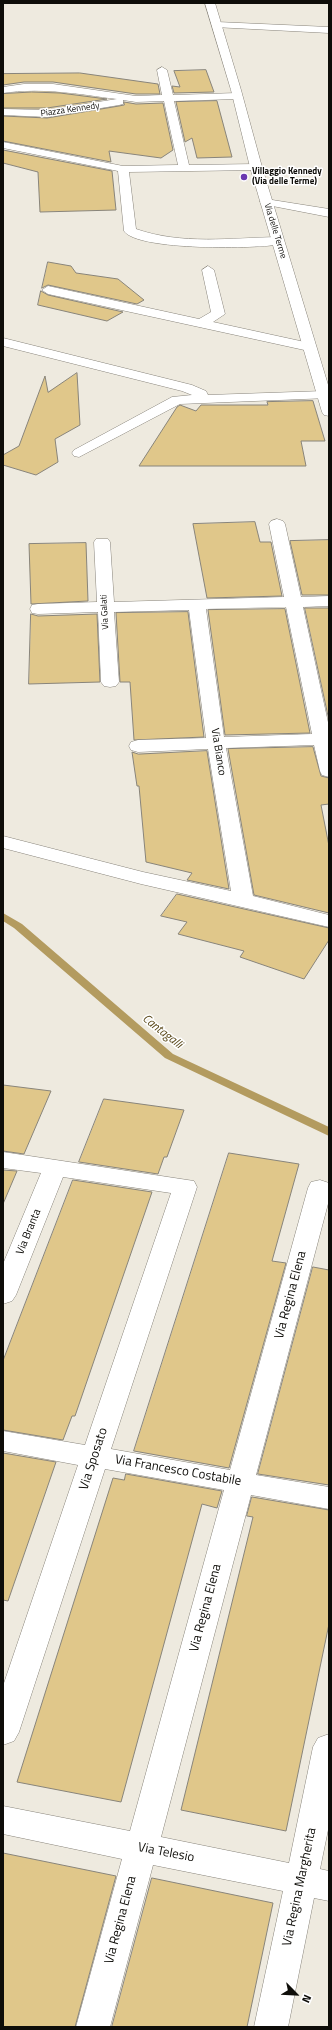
<!DOCTYPE html>
<html>
<head>
<meta charset="utf-8">
<style>
  body { margin:0 }
  #map { position:relative; width:332px; height:2030px; overflow:hidden; background:#eeeadf; font-family:"Titillium Web",sans-serif }
  canvas { display:block }
  .frame { position:absolute; inset:0; border:4px solid #0e0d09; pointer-events:none }
  .north { position:absolute; left:276px; top:1974px; width:40px; height:40px; -webkit-text-stroke:3px #fff; paint-order:stroke; rotate:114deg; font-size:11px; font-weight:700; line-height:16px; text-align:center; color:#0e0d09 }
  .north::after { content:''; display:block; margin:auto; width:14px; height:18px; background:#0e0d09; clip-path:polygon(50% 0,100% 100%,50% 72%,0 100%) }
</style>
</head>
<body>
<div id="map">
<canvas width="332" height="2030"></canvas>
<div class="frame"></div>
<div class="north">N</div>
</div>
<script>
const c = document.querySelector('canvas').getContext('2d');
c.lineJoin = 'round';
function fill(path, color) { c.fillStyle = color; c.fill(path, 'evenodd'); }
function stroke(path, color, width, dash) { c.strokeStyle = color; c.lineWidth = width; c.lineCap = dash ? 'butt' : 'round'; c.setLineDash(dash || []); c.stroke(path); }
function drawText(font, color, halo, rows, align = 'center') {
  c.font = font + ' "Titillium Web",sans-serif'; c.lineWidth = 3; c.setLineDash([]); c.textBaseline = 'middle'; c.strokeStyle = halo; c.fillStyle = color; for (const [text, x, y, turn = 0] of rows) {
    c.save(); c.translate(x, y); c.rotate((+turn || 0) * Math.PI / 180); c.textAlign = isNaN(turn) ? turn : align; if (halo) c.strokeText(text, 0, 0); c.fillText(text, 0, 0); c.restore();
  }
}
fill(new Path2D(`
  M51,91L102,98V100C69,107 37,113 3,108V94L22,92Z`), '#e9d6a6');
fill(new Path2D(`
  M3,913L22,924L173,1054L329,1127V1136L165,1058L14,928L3,921Z`), '#b39b5f');
const building = new Path2D(`
  M206,70L214,92L174,93L172,86L180,87L174,71Z
  M80,73L158,84L160,94H136L53,82H24L3,85V74Z
  M32,92L60,93L107,99L47,108H3V94Z
  M217,101L232,157L197,158L192,138L185,142L176,102Z
  M124,102L136,104L163,103L173,150L161,158L109,151L111,162L3,141V116L47,118L119,106L124,105Z
  M3,150L112,171L116,210L40,212L38,172L3,163Z
  M48,262L71,266L76,273L118,279L144,300L137,304L48,285L42,288Z
  M41,291L48,295L123,312L107,321L38,305Z
  M77,373L80,425L55,439L58,462L36,475L3,465V455L19,446L45,376L48,392Z
  M313,401L325,441H301L306,466H139L177,407L180,405L196,411L201,405H268L267,402Z
  M255,522L260,542H271L282,596L207,598L193,524Z
  M329,540V595H302L290,541Z
  M86,543L88,601L31,604L29,544Z
  M305,608H329V720Z
  M285,609L310,733L225,735L208,610Z
  M188,612L204,737L134,740L130,682H120L116,613Z
  M31,614L38,616L97,614L100,682L29,684Z
  M313,747L321,776L329,778V804L321,805L329,846V913L254,895L228,749Z
  M207,751L229,889L187,880L192,873L146,862L139,786H137L132,752L138,754Z
  M177,894L329,928V940L304,979L240,957L244,951L178,934L187,922L161,916Z
  M3,1085L51,1091L24,1154L3,1151Z
  M104,1099L184,1110L167,1157H164L158,1174L79,1162Z
  M229,1153L299,1164L272,1261L286,1263L229,1468L134,1451Z
  M3,1170L17,1171L3,1204Z
  M73,1180L152,1192L75,1416H72L63,1440L3,1430V1361Z
  M313,1267L329,1270V1485L258,1474Z
  M3,1453L56,1462L8,1601L3,1600Z
  M126,1474L222,1491L217,1508L202,1504L121,1802L17,1782L113,1478L124,1480Z
  M252,1497L329,1510V1624L286,1831L181,1810L253,1517L247,1516Z
  M3,1853L116,1876L75,2027H3Z
  M152,1878L273,1903L247,2027H112Z`);
fill(building, '#e0c78a');
stroke(building, '#88847a', 1);
const minor = new Path2D(`
  M217,22L329,27V33L214,27V23Z
  M162,67L167,70L173,95L237,93L242,96L237,99L174,101L189,165L256,164L262,167L256,170L129,172L136,229C182,245 230,238 278,237L282,238L284,241L282,244C259,249 137,251 124,231L118,171L3,148V142L123,166L178,165L164,101L136,102L123,100V104L119,105L47,117L3,115V109L47,110L117,99C78,94 42,87 3,93V87L24,84H53L136,96L162,95L157,70Z
  M266,199L329,209V217L262,204L260,202Z
  M208,266L214,270L225,314L213,322L314,344L316,347L314,350L309,351L48,294L42,290L48,286L199,319L211,312L202,270Z
  M3,338L192,385L206,391L208,395L324,391L329,392V398L180,404L79,457L74,456L72,453L74,450L172,397L192,395L182,391L3,346Z
  M277,519L283,521L285,524L301,597L329,596V606L303,607L329,727V777L322,775L320,771L314,745L226,748L253,896L329,915V927L141,884L3,848V836L143,872L231,891L208,749L138,752L131,750L129,746L131,742L138,740L206,738L189,610L114,612L119,682L116,686L110,687L104,686L101,682L98,612L38,614L32,613L30,609L32,605L38,604L97,602L94,542L96,539H108L110,542L114,602L284,597L269,524L271,521ZM286,607L312,734L224,737L206,609Z
  M3,1152L194,1181L197,1187L111,1449L230,1470L308,1188L311,1182L320,1180L329,1183V1200L256,1475L329,1487V1509L251,1495L161,1837L289,1863L313,1747L318,1738L329,1734V1825L320,1869L329,1871V1901L314,1898L288,2027H254L283,1891L153,1865L110,2027H76L122,1859L3,1834V1806L130,1831L224,1490L105,1469L19,1732L14,1741L3,1745V1686L78,1465L3,1451V1431L85,1445L171,1193L63,1177L16,1295L12,1301L3,1304V1264L41,1173L3,1168Z`);
const major = new Path2D(`
  M205,3H215L241,90L262,167L329,388V416L324,415L322,412L250,167L231,90Z`);
stroke(minor, '#88847b', 1);
stroke(major, '#88847b', 1);
fill(minor, '#fff');
fill(major, '#fff');
for (const [x, y, r, color] of [
  [244,177,4,"#6a38af"]
]) { const dot = new Path2D(); dot.arc(x, y, r, 0, 2 * Math.PI); c.fillStyle = color; c.fill(dot); stroke(dot, '#fff', 1.5); }
drawText('9px', '#0e0d09', '#fff', [
  ["Piazza Kennedy",70,110,-8],
  ["Via delle Terme",275,231,73],
  ["Via Galati",105,612,-93]
]);
drawText('bold 9px', '#0e0d09', '#fff', [
  ["Villaggio Kennedy",252,172],
  ["(Via delle Terme)",252,182]
], 'left');
drawText('11px', '#0e0d09', '#fff', [
  ["Via Bianco",218,752,81],
  ["Via Branta",29,1232,-68]
]);
drawText('italic 12px', '#564515', '#fff', [
  ["Cantagalli",162,1032,38]
]);
drawText('13px', '#0e0d09', '#fff', [
  ["Via Regina Elena",291,1295,-75],
  ["Via Sposato",94,1459,-72],
  ["Via Francesco Costabile",178,1471,10],
  ["Via Regina Elena",206,1608,-75],
  ["Via Telesio",166,1853,11],
  ["Via Regina Margherita",300,1887,-78],
  ["Via Regina Elena",121,1920,-75]
]);
</script>
</body>
</html>
